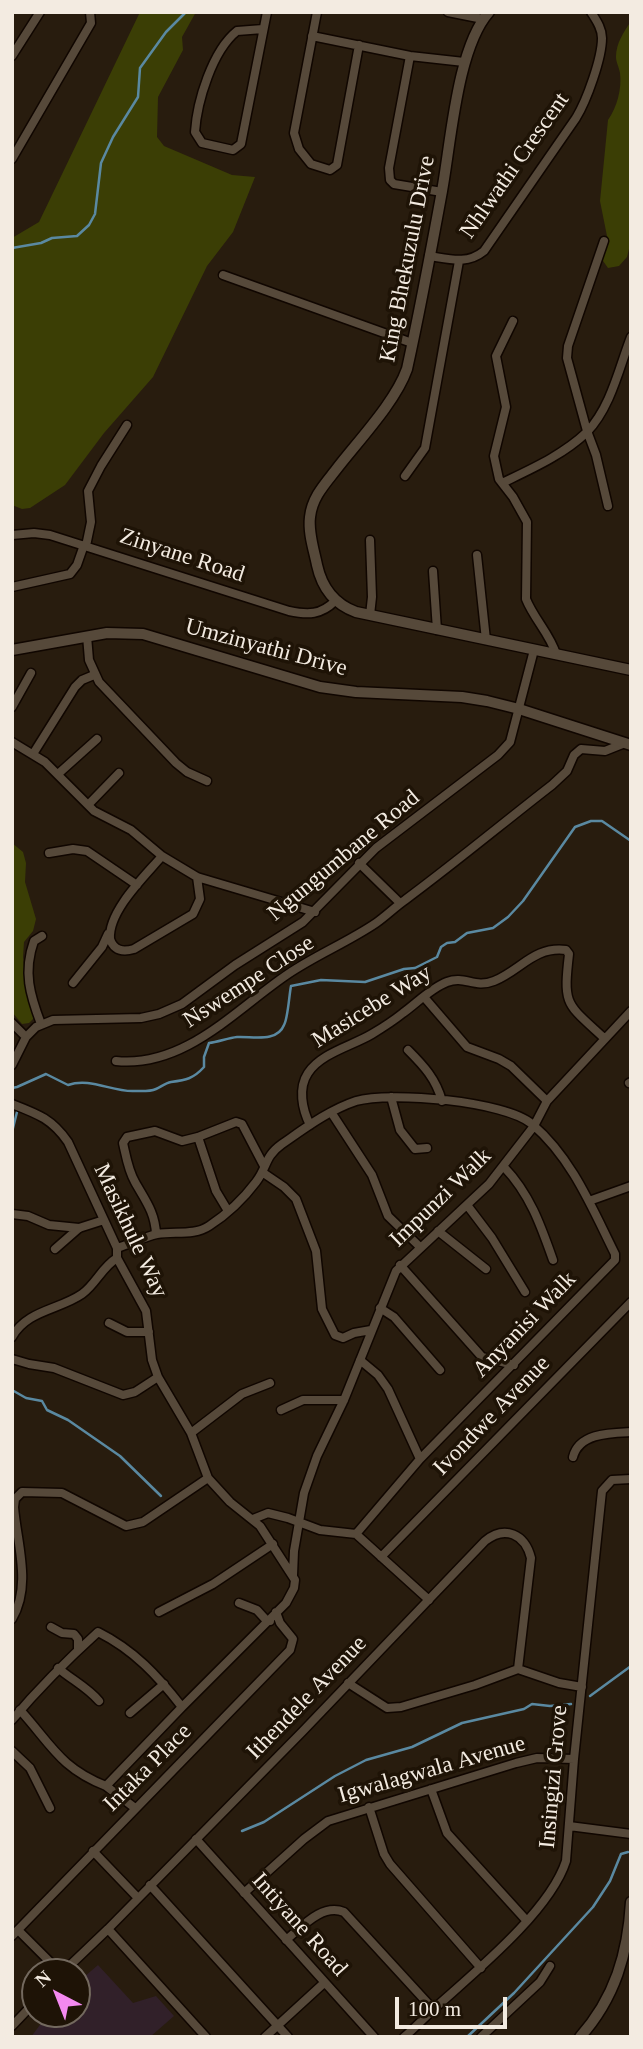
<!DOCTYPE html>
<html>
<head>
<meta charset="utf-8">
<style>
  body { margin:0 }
  #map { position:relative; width:643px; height:2049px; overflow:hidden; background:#281c0e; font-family:"Times New Roman",serif }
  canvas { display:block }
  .frame { position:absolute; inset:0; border:14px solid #f3ebe1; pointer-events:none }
  .north { position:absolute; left:21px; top:1958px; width:70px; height:70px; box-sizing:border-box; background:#1e1306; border:2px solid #73695e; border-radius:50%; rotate:318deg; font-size:19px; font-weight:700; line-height:28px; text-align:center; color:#f3ebe1 }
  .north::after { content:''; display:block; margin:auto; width:24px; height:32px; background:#f489f0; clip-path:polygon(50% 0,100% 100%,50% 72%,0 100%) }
  .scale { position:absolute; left:395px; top:1997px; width:112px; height:32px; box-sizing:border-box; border:4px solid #f3ebe1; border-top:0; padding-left:9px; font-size:21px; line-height:24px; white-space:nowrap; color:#f3ebe1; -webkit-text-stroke:5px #1e1306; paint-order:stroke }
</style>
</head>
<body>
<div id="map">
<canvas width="643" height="2049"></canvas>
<div class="frame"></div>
<div class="north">N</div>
<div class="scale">100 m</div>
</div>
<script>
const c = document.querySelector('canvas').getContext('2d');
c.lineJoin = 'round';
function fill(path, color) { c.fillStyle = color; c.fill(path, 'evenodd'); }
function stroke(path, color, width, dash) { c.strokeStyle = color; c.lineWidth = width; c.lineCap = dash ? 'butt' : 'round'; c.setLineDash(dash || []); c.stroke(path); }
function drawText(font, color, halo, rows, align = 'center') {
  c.font = font + ' "Times New Roman",serif'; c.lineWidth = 7; c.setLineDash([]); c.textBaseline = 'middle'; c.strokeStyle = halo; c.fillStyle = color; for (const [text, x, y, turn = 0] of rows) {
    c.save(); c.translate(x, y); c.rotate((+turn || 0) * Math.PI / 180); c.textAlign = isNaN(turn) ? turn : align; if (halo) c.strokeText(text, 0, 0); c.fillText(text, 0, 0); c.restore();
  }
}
fill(new Path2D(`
  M98,1965L133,2003L156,1996L174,2016L150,2037H31L48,2014H77V1983Z`), '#312029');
fill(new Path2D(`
  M140,12H196L182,37L183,50L158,97L157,137L164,146L232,175L255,177L233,232L207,266L153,377L104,433L65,485L30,508L22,509L12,505V238L39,222Z
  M631,21V241L627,257L619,266L608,268L601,258L608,241L600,201L608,120C617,107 622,89 620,73C619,67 616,62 616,57C616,43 624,32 631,21Z
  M12,843L23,852L26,863L25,882L36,919L33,931L24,942L23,957L27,996L34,1018L29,1023L22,1024L12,1012Z`), '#3b3e05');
stroke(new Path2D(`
  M12,248L41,243L52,238L77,236L89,225L95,214L101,163L113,137L138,97L140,68L166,32L186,12
  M12,1088L17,1087L46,1074L68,1085C90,1077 112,1092 134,1091C141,1091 149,1092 156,1089C161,1087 165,1083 171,1082C186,1080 193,1079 204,1067V1057L209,1043C218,1042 228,1038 237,1037C252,1036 277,1043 284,1025C288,1018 289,996 291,986L321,980L365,982L404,969L415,968L437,957L441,947L447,943L455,942L467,933L493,928L508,917L523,901L575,827L591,821H602L631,841
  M12,1132L17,1112
  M12,1390L26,1398L42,1401L47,1410L68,1420L120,1456L161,1496
  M590,1696L631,1666
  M242,1831L264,1822L335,1776L366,1760L412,1747L462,1723L524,1709L532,1704L550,1706L571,1704
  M467,2037L514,1993L593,1907L610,1881L621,1854L628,1852`), '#5a89a1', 2.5);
const minor = new Path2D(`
  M317,12L294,133L299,149L311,164L330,170L337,165L359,45
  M448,12L483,19
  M263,29L237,31C212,51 197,102 195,132L202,143L233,150L241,144L267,12
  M312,36L410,56L464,62
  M12,56L40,12
  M410,56L389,168L390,180L394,184L442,192
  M12,159L91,23L90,12
  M604,241L568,346L567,358L587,431L596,455L608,506
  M429,256C449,259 467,265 484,251L576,118C587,100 602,58 602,38C602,28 596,20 591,12
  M223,275L412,343
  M513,321L496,356L506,407L494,456L499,479L513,497L527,522L526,599C534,619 550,634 556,654
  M405,476L425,448L459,261
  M502,483C531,469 563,455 587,432C611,407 619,368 631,337
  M12,535L34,533L50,535L289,611C308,615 321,615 335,601
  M86,546L91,522L88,491L101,466L127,425
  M477,555L486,640
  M433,571L437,630
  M12,587L70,574L77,565L84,545
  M370,615L372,597L370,540
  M87,636L89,660L99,682L176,763L187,772L207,781
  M12,707L31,673
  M12,742L45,762L94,811L131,830L162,856L197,877L315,912
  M33,754L75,687L82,680L94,675
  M58,774L97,739
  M88,805L119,773
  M49,853L73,849L87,851L137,885
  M162,856C145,876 108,911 110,939C114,951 123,952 134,949L193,914L200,899L197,877
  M359,863L400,903
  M73,983L102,947L108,934
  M424,997L467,1047L499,1059L511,1066L547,1101
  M12,1023L26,1037L36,1027L53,1020L141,1018L159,1014L182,1004L235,965L303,922L376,848L498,755L510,742L534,650
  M41,1024C30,995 23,972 34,941L42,936
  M408,1050C424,1066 436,1079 442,1101
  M116,1061C185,1068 236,1009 288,974C316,955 348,942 376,923C386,916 395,907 405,900C455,863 503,823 552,785L567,771L574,755L581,749L605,751L625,743
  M12,1065L26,1037
  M629,1083L631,1082
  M391,1097L400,1130L415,1149L427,1148
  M12,1104C38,1114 52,1119 68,1142L117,1248V1258L146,1311L152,1360L158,1377L191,1433L208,1478L230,1502L260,1526L295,1580L294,1588L286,1603L182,1707
  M331,1112L372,1175L388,1216L420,1247
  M310,1125C302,1109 298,1088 308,1073C321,1053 352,1046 372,1034C382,1028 393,1021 403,1013C417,1003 431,988 447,982C465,975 474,989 494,981C521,970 534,946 566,950L569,954C563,1006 566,1003 604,1038
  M198,1137L216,1191L228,1211
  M504,1167C530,1194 541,1226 553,1260
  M262,1172L284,1187L296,1199L316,1251L322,1309L335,1335L343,1338L354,1333L371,1330
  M589,1201L631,1186
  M467,1205L492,1238L525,1292
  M12,1214L28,1216L49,1225L79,1228
  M438,1231L486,1269
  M156,1234C155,1212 145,1200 135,1182C128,1170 126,1156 123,1143L127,1137L155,1131L182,1141L198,1137L236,1122L242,1124L264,1166
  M117,1248C130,1244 144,1237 157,1234C175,1231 194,1236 209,1226C226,1215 244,1198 256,1182C268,1166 264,1157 282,1144C305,1128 329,1110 356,1101C390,1091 505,1101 532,1124C572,1158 592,1208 615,1254V1260L420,1459L356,1534
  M55,1249L79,1228L104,1220
  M400,1265L482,1357L514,1365
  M380,1308L394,1317L440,1370
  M109,1323L127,1332H149
  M12,1337C27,1310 59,1310 82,1294C96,1284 102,1267 117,1258
  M12,1359L29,1364L54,1368L123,1395L135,1392L158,1377
  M360,1360L378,1375L388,1389L420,1459
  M281,1410L303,1400H344
  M191,1433L242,1394L270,1383
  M573,1457C579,1433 610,1433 631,1432
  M253,1519L268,1513L288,1518L320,1530L356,1534L429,1600
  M381,1557L631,1302
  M293,1575L294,1551L304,1493L317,1456L344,1400L396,1271L489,1184L534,1126L547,1101L631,1011
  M239,1603L257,1610L267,1621H270
  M159,1612L213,1584L273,1544
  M12,1619C32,1585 17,1544 14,1507L15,1499L22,1492L62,1493L126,1526L143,1522L208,1478
  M51,1627L62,1633L74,1634L78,1639V1650
  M58,1668C72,1680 87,1687 99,1701
  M348,1683L387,1708L401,1707L475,1685L518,1669L559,1683L582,1687
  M130,1713L164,1684
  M12,1720C39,1688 67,1660 98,1632C134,1650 158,1676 182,1707L106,1786C60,1768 51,1744 20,1710
  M12,1751L30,1768L50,1808
  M106,1786L135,1808
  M431,1789L447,1833L526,1920
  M369,1807L384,1854L390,1864L481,1968
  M569,1826L631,1834
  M196,1839L374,2037
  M93,1851L138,1898
  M150,1885L288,2037
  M244,1893L304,1839L328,1821L516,1763L537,1758L574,1759
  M108,1929L206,2037
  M18,1930L60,1972
  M12,1936L290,1650L293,1639L280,1623L276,1612
  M286,1940C302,1927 322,1903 344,1912L433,2009
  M63,1972L108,1929L302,1732L485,1541C505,1525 525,1534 531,1558L518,1669
  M12,2026L35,2002
  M265,2037L324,1983
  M404,2037C415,2028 425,2017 436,2007C475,1972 550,1911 566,1861L574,1759L602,1491L612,1480L631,1479
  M481,2037L540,1982L550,1966`);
const tertiary = new Path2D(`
  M489,12C457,48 451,142 442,191C431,251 420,310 407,369C395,403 357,442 335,471C324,485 312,498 310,517C308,533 314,550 317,565C322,588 334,604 356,612L631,670
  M12,650L107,633L143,634L320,687L356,692L462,697L487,701L519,709L631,745
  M580,2037C615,1998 628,1953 631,1902`);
stroke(minor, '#100600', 11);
stroke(tertiary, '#100600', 13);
stroke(minor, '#56493a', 8);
stroke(tertiary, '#56493a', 10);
drawText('23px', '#f3ebe1', '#1e1306', [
  ["Nhlwathi Crescent",515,166,-55],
  ["King Bhekuzulu Drive",408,259,-79],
  ["Zinyane Road",182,556,18],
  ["Umzinyathi Drive",266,648,15],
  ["Ngungumbane Road",344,856,-40],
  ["Nswempe Close",249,982,-33],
  ["Masicebe Way",372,1007,-32],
  ["Impunzi Walk",441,1198,-44],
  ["Masikhule Way",130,1231,65],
  ["Anyanisi Walk",525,1325,-46],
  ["Ivondwe Avenue",492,1416,-46],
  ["Ithendele Avenue",307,1698,-46],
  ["Intaka Place",148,1768,-45],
  ["Igwalagwala Avenue",432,1770,-16],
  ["Insingizi Grove",554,1777,-85],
  ["Intiyane Road",299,1925,48]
]);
</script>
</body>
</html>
